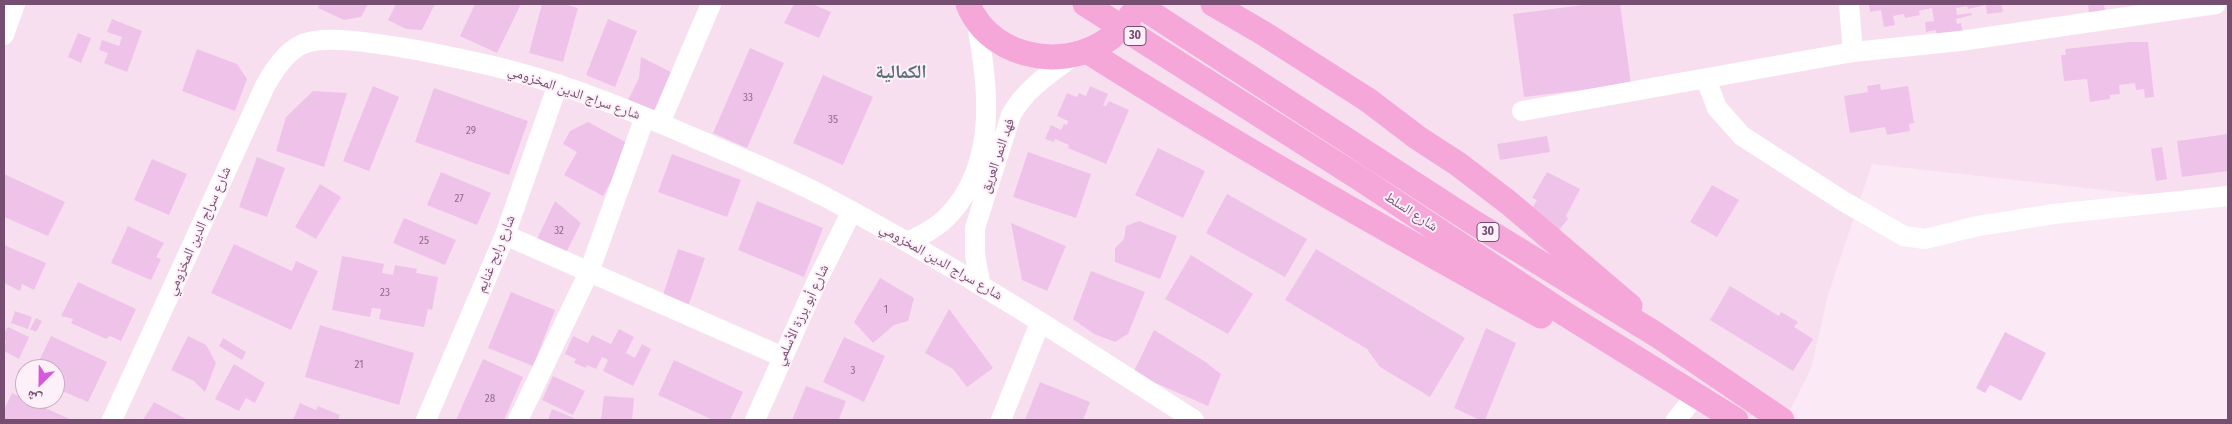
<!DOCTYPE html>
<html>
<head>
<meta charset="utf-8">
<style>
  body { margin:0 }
  #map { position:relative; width:2232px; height:424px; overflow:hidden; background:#fbeaf5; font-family:"Fira Sans Condensed","Noto Naskh Arabic",sans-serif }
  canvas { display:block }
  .frame { position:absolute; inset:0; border:5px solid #754e72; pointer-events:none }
  .north { position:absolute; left:15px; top:359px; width:50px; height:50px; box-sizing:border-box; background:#fef0f9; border:1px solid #c7afc3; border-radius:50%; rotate:203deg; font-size:14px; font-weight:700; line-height:20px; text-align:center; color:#754e72 }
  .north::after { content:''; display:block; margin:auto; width:18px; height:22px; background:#d857dd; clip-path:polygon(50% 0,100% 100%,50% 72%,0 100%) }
</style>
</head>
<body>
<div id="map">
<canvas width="2232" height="424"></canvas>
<div class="frame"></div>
<div class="north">ش</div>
</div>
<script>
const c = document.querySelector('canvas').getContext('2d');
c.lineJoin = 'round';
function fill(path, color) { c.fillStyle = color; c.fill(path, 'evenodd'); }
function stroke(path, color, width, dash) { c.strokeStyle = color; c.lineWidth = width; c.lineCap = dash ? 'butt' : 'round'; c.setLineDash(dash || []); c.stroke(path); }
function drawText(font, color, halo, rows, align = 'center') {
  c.font = font + ' "Fira Sans Condensed","Noto Naskh Arabic",sans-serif'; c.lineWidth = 4; c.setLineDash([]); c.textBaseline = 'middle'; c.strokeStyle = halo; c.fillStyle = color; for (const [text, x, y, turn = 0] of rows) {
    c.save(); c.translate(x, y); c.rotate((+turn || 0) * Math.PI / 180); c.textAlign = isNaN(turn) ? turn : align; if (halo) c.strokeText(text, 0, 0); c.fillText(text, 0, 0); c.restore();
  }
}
fill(new Path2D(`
  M4,4H2228V204L1872,164L1828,295L1811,369L1785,420H4ZM25,369H55V399H25Z`), '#f8dff0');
fill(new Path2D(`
  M320,4H368L361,17L344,20L318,8Z
  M396,4H435L422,30L406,29L388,20Z
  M475,4H521L497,53L460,36Z
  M542,4H563L578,8L563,62L529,53Z
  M794,4H812L831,12L819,38L784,23Z
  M1591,4H1620L1631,84L1524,97L1513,14Z
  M1869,4H2001L2003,12L1987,14L1986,5L1968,9L1967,6L1956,8L1957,15L1971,13L1972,15L1956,19L1957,24L1961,23L1964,39L1937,37L1936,30L1926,32L1925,22L1934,21L1932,8L1919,11L1920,15L1905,18L1904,14L1893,16L1895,25L1884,27L1881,10L1870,12Z
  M2088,4H2104L2105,12L2089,14Z
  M112,19L142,31L127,72L104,63L108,53L99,50L102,40L119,46L122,37L107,32Z
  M608,19L637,31L615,87L586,75Z
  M78,33L91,38L81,63L68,57Z
  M2129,42H2148L2154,97L2145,98L2144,89L2136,90L2135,83L2119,85L2120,94L2110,95V99L2090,102L2087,79L2064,81L2061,55H2066L2065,49Z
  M750,48L784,63L747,148L713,133Z
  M197,49L237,64L247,79L235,111L182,91Z
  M641,57L677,75L658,114L628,100L639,78Z
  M823,75L873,97L843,165L793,143Z
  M1880,84L1881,90L1908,86L1914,123L1909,124L1910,131L1887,135L1885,127L1850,133L1844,96L1868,92L1867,86Z
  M373,86L399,97L369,171L343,161Z
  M1090,86L1108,94L1103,105L1106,106L1109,101L1129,110L1106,164L1068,148L1069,145L1055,139L1054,142L1045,139L1051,125L1061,130L1064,124L1067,125L1068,121L1057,116L1067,93L1077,97L1079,93L1086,96Z
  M434,88L528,121L509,175L415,142Z
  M313,91L347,93L324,167L276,151L286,117Z
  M588,122L631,145L603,196L564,175L577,152L563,144L570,131Z
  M2228,134V171L2182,177L2177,141Z
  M1547,136L1550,152L1500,160L1497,144Z
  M2162,147L2167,179L2156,181L2151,149Z
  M1158,148L1205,171L1183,218L1135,195Z
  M1028,152L1091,174L1076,218L1013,197Z
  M672,154L741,180L727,217L658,192Z
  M257,157L285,168L267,217L239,207Z
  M152,159L187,174L169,215L134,200Z
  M441,172L491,193L477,225L427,205Z
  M1547,172L1580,189L1566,216L1568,219L1558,231L1528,216L1537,200L1532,198Z
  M4,174L65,202L48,236L4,217Z
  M320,184L341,197L316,239L295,227Z
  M1712,185L1739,200L1717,237L1690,222Z
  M1227,194L1307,239L1285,277L1206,233Z
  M555,201L581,223L566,253L537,239Z
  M757,201L823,228L804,277L738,250Z
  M404,218L456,240L445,265L393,243Z
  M1139,221L1177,236L1160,279L1115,262V248L1124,239L1126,226Z
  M1011,223L1066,246L1047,291L1022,280Z
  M128,226L164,243L156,257L161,259L151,280L111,263Z
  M234,244L292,271L296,261L318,271L291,330L211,293Z
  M4,245L46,263L34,290L22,284L20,291L4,283Z
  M678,249L705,258L689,304L663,295Z
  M1316,249L1465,338L1430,397L1380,367L1367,349L1285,300Z
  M1191,255L1253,294L1228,334L1165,299Z
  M342,256L384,264L382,273L393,275L395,265L417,269L416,273L438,277L432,310L428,309L424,327L379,319L381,309L372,308L370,317L332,310Z
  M1091,271L1145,292L1128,334L1115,342L1094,334L1073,319Z
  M880,278L914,298L908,321L894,325L873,343L854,322Z
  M78,282L136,309L121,341L110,336L106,339L71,323L73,319L61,316Z
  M1730,286L1779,316L1781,312L1798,322L1794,327L1813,339L1793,371L1710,320Z
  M511,292L555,310L533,366L488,348Z
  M949,309L993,368L967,387L953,369L925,353Z
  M15,311L32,317L28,329L11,323Z
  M36,318L42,321L36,332L30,329Z
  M320,325L414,353L399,405L305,377Z
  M8,327L29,337L19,359L4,351L6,341L4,339V333Z
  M1486,328L1516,343L1485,420H1480L1454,408Z
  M619,329L634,337L626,353L635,358L642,344L651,349L633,386L603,371L608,360L602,357L596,369L587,365L586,368L574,363L576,359L565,354L573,336L588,343L592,335L611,344Z
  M1154,330L1204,361L1221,374L1208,406L1133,373Z
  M2005,332L2046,353L2021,401L1990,385L1985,393L1976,388Z
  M51,336L107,362L88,402L55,388V369H35Z
  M188,336L206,345L216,363L205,392L194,381L171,370Z
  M844,337L885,356L864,402L823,382Z
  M223,338L246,352L242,360L219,346Z
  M483,359L523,377L504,420H456Z
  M674,360L743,392L730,420H713L658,395Z
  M234,364L265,383L255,403L246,398L239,411L215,399Z
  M553,376L585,391L573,415L542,400Z
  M1040,382L1090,402L1083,420H1025Z
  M806,386L846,401L839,419L842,420H792Z
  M12,393L25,399L72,420H4V410Z
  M604,396L634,398L632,420H601Z
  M154,402L188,420H143Z
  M300,403L316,410L318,406L340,415L338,420H293Z
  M552,409L574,418V420H548Z`), '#efc3e9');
stroke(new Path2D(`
  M1849,4L1853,52
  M4,35L15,4
  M1706,79L1717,108L1742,136L1843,201L1904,236L1925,239L1978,226L2054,214L2228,196
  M1522,111L1853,52L1960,41L2216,4
  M660,123L711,4
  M505,235L783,357
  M908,242C922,235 938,227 949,215C999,162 988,84 976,19
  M980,283L975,254V228L1011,115C1025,89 1052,72 1075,55
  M112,420L265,86C274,70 286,51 303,44C328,33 389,46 417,50C447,56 478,62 509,70C574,87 637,113 699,140C744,159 790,178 833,201C957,267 1076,344 1194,420
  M426,420L505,235L558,84
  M518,420L589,272L645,117
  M755,420L816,283L852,211
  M1001,420L1040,323
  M1676,420L1697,394`), '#fff', 20);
stroke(new Path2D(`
  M968,4C991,63 1077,74 1119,30C1123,25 1128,21 1131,15
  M1085,4L1359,178L1565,314L1736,420
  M1137,4L1473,222L1657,335L1782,420
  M1213,4L1263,33L1368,100L1418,138L1458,164L1509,203L1630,306
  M1087,51C1235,145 1388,231 1541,316`), '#f5a7d9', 25);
drawText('11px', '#946b90', null, [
  ["33",748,98],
  ["35",833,120],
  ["29",471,131],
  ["27",459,199],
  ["32",559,231],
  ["25",424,241],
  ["23",385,293],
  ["1",886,310],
  ["21",359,365],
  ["3",853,371],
  ["28",490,399]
]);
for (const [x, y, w] of [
  [1135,36,22],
  [1488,232,22]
]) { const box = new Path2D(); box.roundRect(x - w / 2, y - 9.5, w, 19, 4); c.fillStyle = '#fef0f9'; c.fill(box); stroke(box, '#754e72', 1); }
drawText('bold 12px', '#754e72', null, [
  ["30",1135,36],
  ["30",1488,232]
]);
drawText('14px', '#754e72', '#fef0f9', [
  ["شارع سراج الدين المخزومي",574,93,19],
  ["فهد النمر العريق",998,156,-71],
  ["شارع السلط",1411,212,33],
  ["شارع سراج الدين المخزومي",199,231,-66],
  ["شارع رابح غنايم",496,254,-68],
  ["شارع سراج الدين المخزومي",941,262,30],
  ["شارع أبو برزة الأسلمي",802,315,-65]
]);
drawText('bold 19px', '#596f7c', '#fef0f9', [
  ["الكمالية",901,73]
]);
</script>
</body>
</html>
